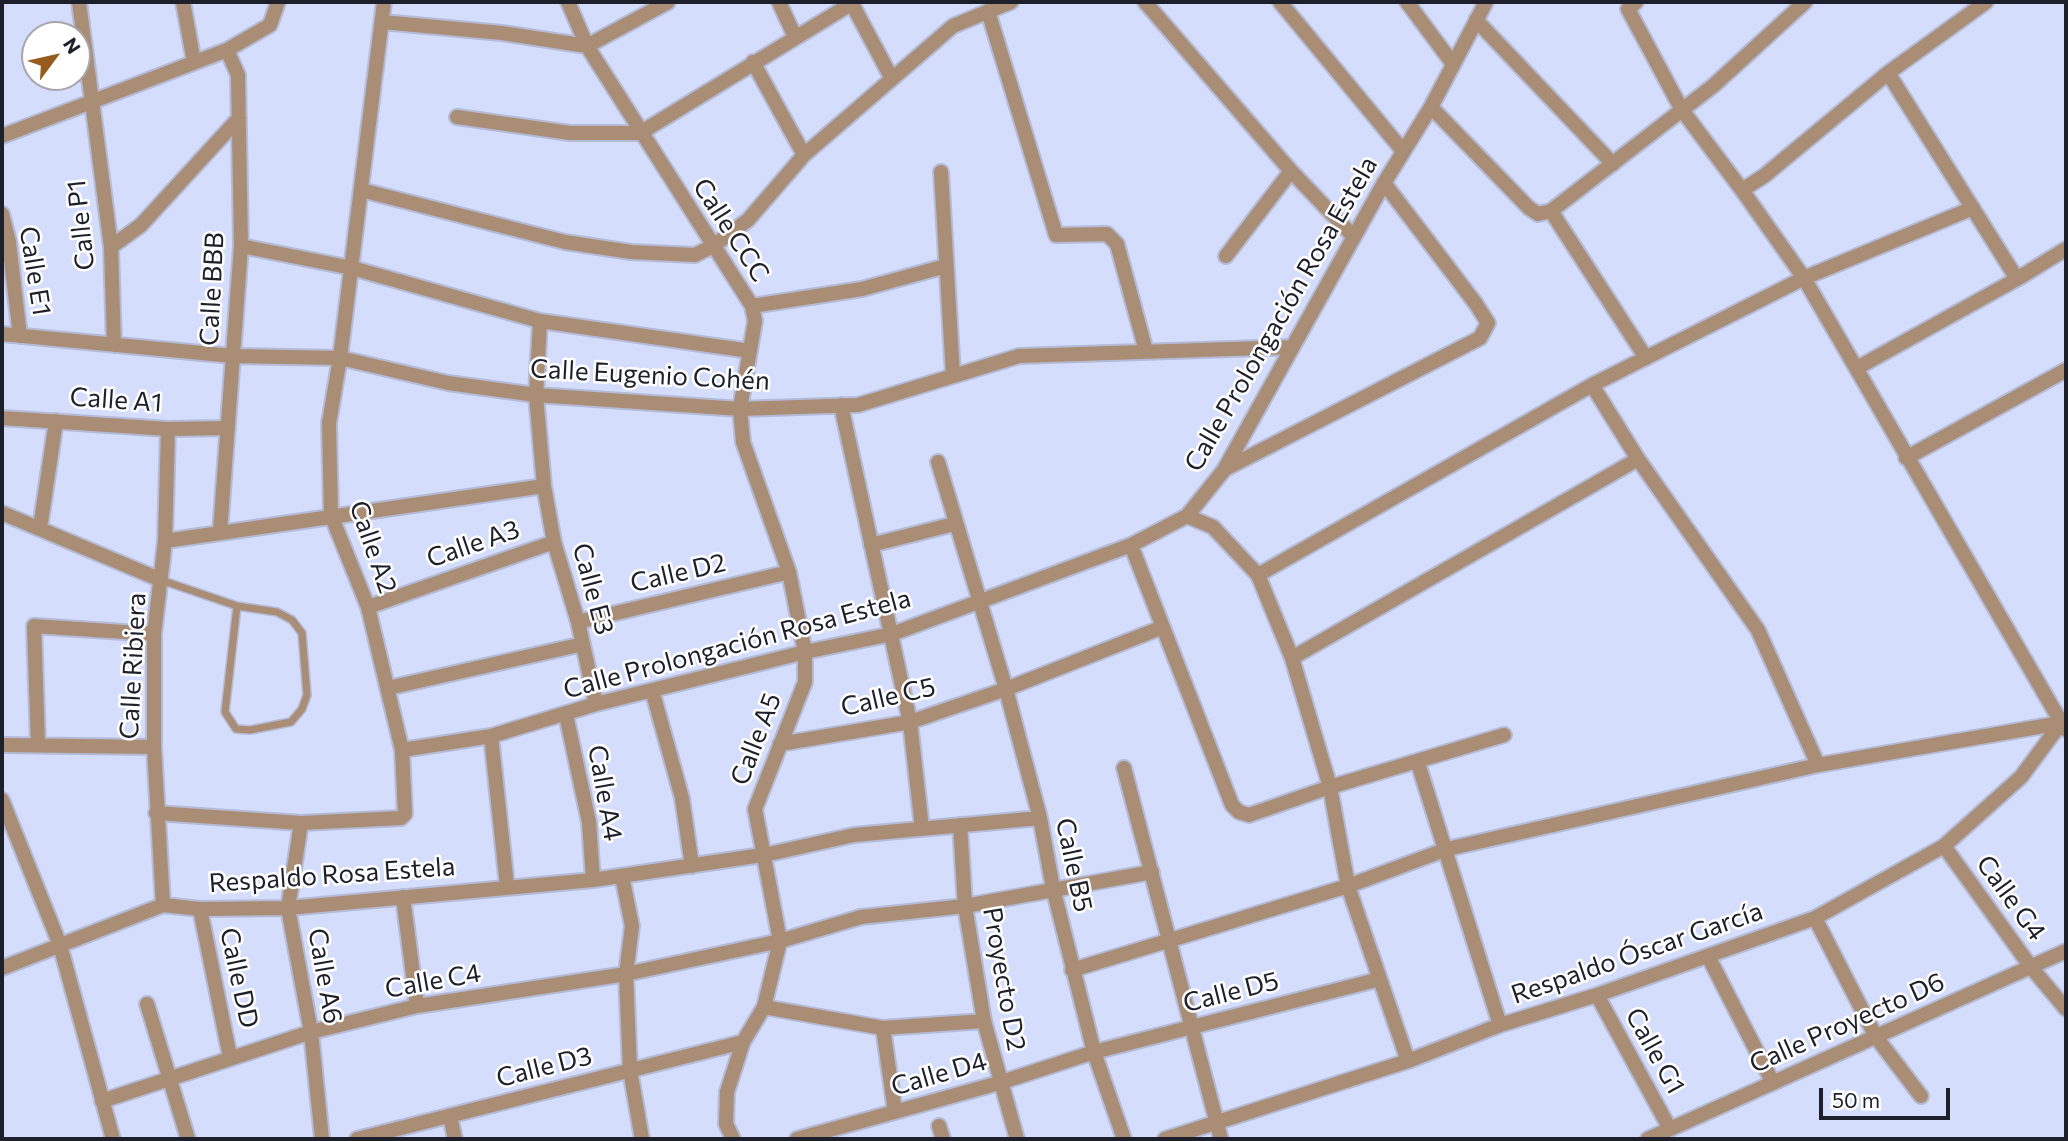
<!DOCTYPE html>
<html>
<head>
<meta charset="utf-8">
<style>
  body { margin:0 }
  #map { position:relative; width:2068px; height:1141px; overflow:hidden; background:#d5ddfd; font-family:Commissioner,sans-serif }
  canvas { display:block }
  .frame { position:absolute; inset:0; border:4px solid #1d1f2b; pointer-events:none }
  .north { position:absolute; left:21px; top:21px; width:70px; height:70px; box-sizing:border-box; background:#fff; border:2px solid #a5a5aa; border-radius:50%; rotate:57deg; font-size:19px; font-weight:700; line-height:28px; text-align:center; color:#1d1f2b }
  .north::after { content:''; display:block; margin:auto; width:24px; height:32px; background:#975c1c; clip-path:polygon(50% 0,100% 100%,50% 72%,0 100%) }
  .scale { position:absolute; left:1819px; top:1088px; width:131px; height:32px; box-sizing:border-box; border:4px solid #1d1f2b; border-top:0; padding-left:9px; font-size:21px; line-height:24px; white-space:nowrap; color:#1d1f2b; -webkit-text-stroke:5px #fff; paint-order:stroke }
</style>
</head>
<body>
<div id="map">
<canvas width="2068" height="1141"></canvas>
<div class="frame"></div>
<div class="north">N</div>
<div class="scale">50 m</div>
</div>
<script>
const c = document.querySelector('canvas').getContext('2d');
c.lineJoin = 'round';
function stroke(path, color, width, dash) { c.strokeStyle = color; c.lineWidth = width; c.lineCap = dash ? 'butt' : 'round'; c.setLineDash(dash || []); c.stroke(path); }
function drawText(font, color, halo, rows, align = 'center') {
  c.font = font + ' Commissioner,sans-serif'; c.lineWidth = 5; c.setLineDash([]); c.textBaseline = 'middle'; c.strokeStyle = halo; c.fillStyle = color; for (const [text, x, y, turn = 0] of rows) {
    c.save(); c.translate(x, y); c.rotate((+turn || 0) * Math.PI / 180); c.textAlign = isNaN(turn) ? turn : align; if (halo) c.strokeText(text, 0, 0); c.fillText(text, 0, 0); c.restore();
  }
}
const service = new Path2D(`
  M161,580L237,606L277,612L292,620L302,633L307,695L302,709L291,722L250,730L236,729L225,712L237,606`);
const minor = new Path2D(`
  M79,2L111,247L114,345
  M183,2L194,62
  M568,2L587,46L752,306L755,321L740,409L743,442L789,572L805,652V682L755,809L780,941L764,1007L743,1042L727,1092L726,1124L733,1139
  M779,2L795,37
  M851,2L891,77
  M1145,2L1291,171L1354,237
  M1280,2L1403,151
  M1407,2L1453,64
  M1636,2L1628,9L1682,110L1742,190L1764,176L1888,73L1986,2
  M988,11L1056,235L1107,234L1117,244L1146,351
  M1476,20L1613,164
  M382,22L502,33L587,46L668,2
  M753,62L804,155
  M1431,107L1529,208L1538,214L1551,211L1713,86L1805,2
  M457,117L570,133H640L854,2
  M2,136L227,50L270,25L278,2
  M941,172L953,375
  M361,190L565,242L631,252L695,255L713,246L748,220L804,155L953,26L1011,2
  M1742,190L1804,278L2065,729
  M1551,211L1646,358
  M2,214L9,242L20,336
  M241,246L352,268L540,321L750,351
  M111,247L141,225L239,118
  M1226,256L1291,171
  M2017,279L2066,249
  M752,306L862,289L946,266
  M540,321L536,395L544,486L554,542L578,622L596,704
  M2,334L233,356L340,358L448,383L536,395L740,409L858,405L1019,356L1292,347
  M1857,368L2017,279L1888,73
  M1592,385L1638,459L1758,630L1818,765
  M841,405L910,722L922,828
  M2,418L168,429L228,428
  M1906,458L2066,370
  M938,462L1006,689L1040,818L1053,888L1094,1052L1124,1139
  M1225,469L1480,338L1488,323L1476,304L1384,183
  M2,513L161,580
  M1187,516L1213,527L1258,575L1292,658L1330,787L1348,886L1408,1061
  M40,528L56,421
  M220,532L241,246L238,75L227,50
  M165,541L544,486
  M871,545L954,524
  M1131,545L1232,805L1239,812L1249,815L1330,787L1504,735
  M1258,575L1592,385L1804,278L1973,208
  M368,607L554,542
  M578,622L789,572
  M1292,658L1638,459
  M388,688L583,644
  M652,690L682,798L692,866
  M566,715L589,822L593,880
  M491,736L507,886
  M38,744L34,626L154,634
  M780,744L910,722L1006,689L1163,627
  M2,745L154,747
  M402,750L491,736L596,704L805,652L892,634L1131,545L1187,516L1224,470L1384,183L1431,107L1486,2
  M1418,763L1500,1025
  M1124,768L1221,1139
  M2,800L60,945L113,1139
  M156,813L301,823L401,818L405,814L402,750L368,607L331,515L329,423L340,358L384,2
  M301,823L288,908L311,1032L322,1139
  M960,825L965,906L984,1021L1017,1139
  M1944,846L2031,967L2066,1009
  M622,876L632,926L626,974L630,1070L642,1139
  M403,897L417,1006
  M163,905L154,747V634L165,541L168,429
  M200,909L230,1057
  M1815,918L1876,1037L1921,1096
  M1708,956L1773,1083
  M2,968L163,905L200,909L288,908L593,880L769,854L854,835L1040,818
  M1072,970L1348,886L1447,849L1818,765L2061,723
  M1597,995L1670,1129
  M147,1004L188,1139
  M764,1007L883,1028L984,1021
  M883,1028L895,1112
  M102,1101L311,1032L417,1006L626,974L780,941L861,917L965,906L1152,872
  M450,1116L455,1139
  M939,1126L943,1139
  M357,1139L743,1042
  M797,1139L999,1083L1094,1052L1380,979
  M1165,1139L1408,1061L1500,1025L1597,995L1815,918L1944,846L2021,777L2064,719
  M1648,1139L2066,951`);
stroke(service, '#b4bbd7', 10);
stroke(minor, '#b4bbd7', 18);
stroke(service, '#aa8d75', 7);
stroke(minor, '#aa8d75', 14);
drawText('26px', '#1d1f2b', '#fff', [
  ["Calle P1",81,225,-96],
  ["Calle CCC",731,230,57],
  ["Calle E1",35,271,81],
  ["Calle BBB",212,289,-87],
  ["Calle Prolongación Rosa Estela",1281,314,-60],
  ["Calle Eugenio Cohén",650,375,3],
  ["Calle A1",116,400,4],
  ["Calle A3",473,544,-19],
  ["Calle A2",373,547,71],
  ["Calle D2",678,573,-13],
  ["Calle E3",593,589,75],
  ["Calle Prolongación Rosa Estela",737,644,-15],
  ["Calle Ribiera",133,666,-87],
  ["Calle C5",888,697,-13],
  ["Calle A5",756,739,-69],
  ["Calle A4",605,793,80],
  ["Calle B5",1074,865,78],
  ["Respaldo Rosa Estela",332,875,-4],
  ["Calle G4",2011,898,54],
  ["Respaldo Óscar García",1637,953,-19],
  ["Calle A6",325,976,80],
  ["Calle DD",239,978,78],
  ["Proyecto D2",1004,979,80],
  ["Calle C4",433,981,-10],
  ["Calle D5",1231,992,-14],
  ["Calle Proyecto D6",1847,1023,-24],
  ["Calle G1",1655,1051,61],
  ["Calle D3",544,1067,-14],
  ["Calle D4",939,1074,-16]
]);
</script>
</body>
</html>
